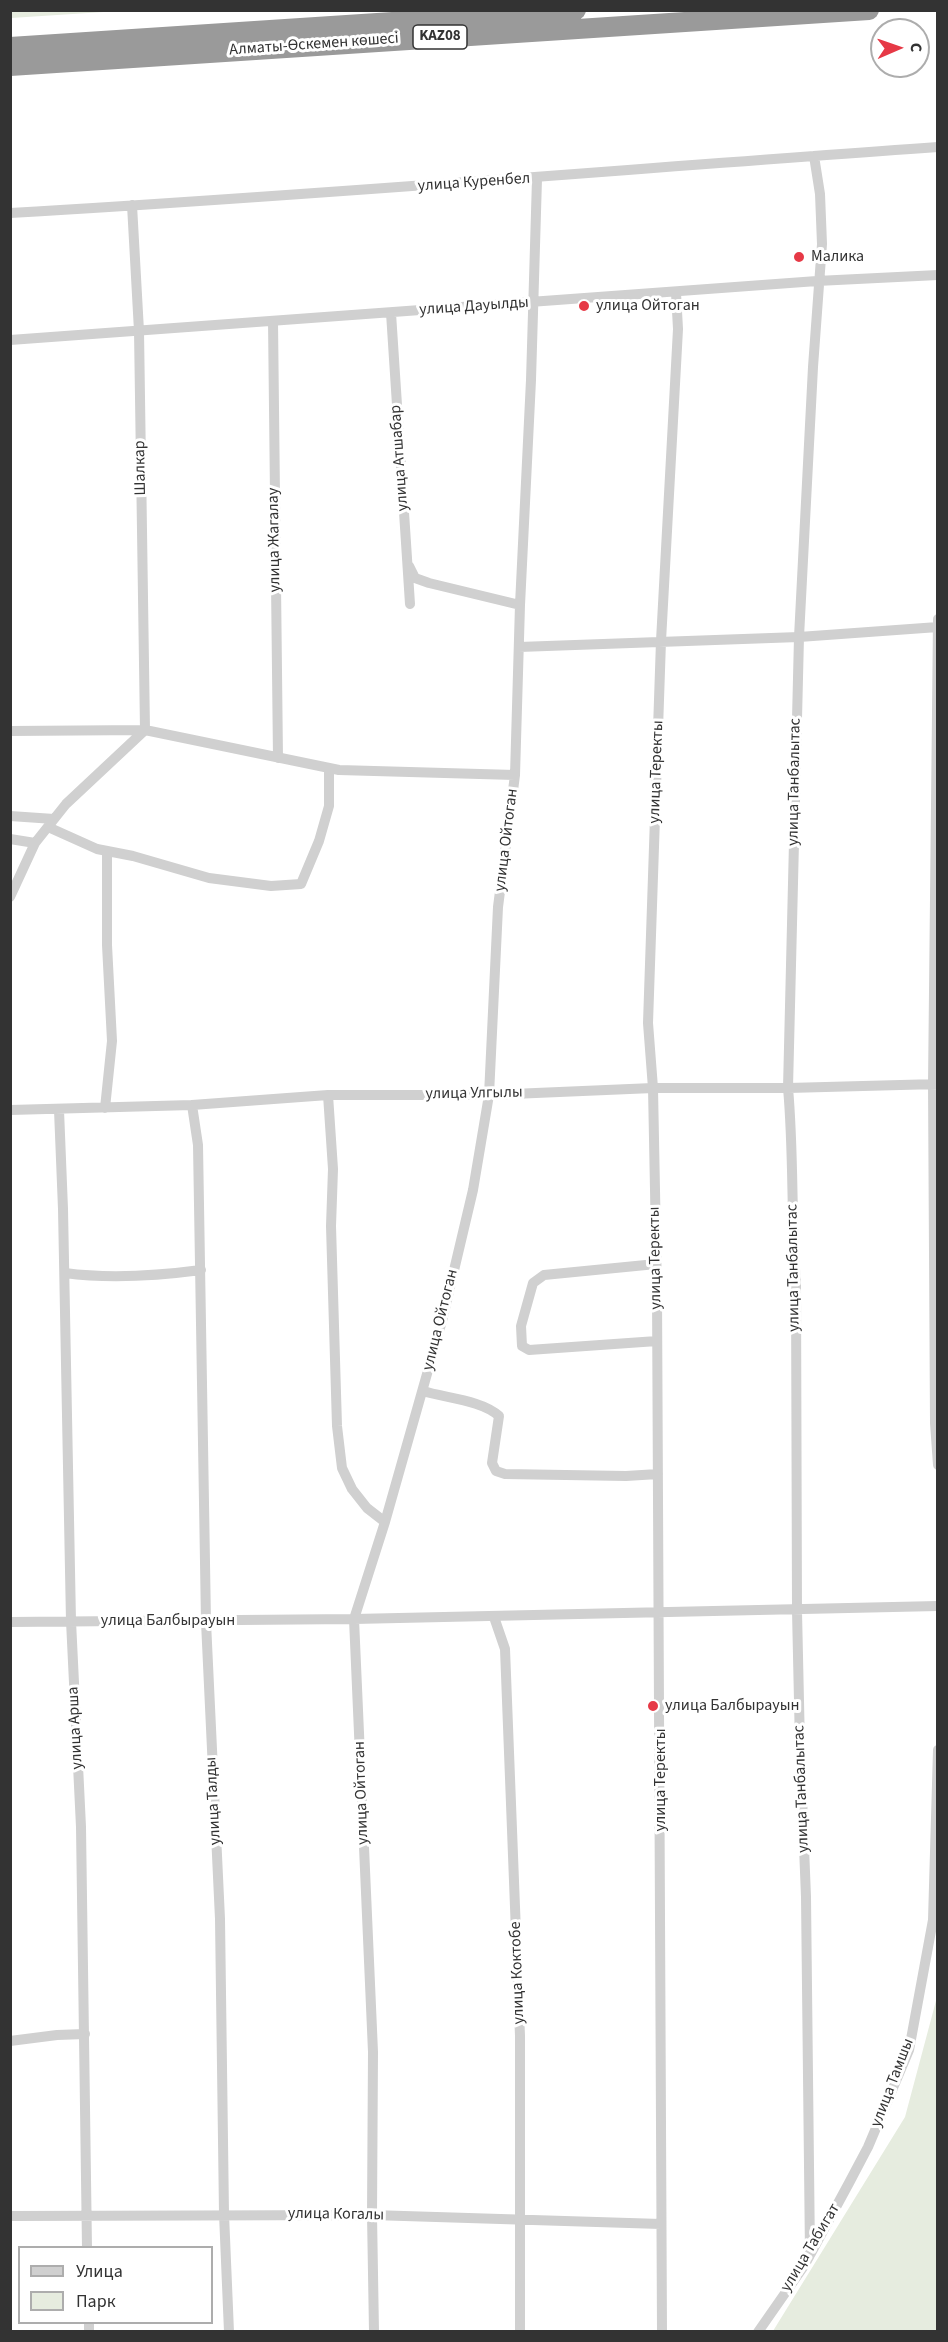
<!DOCTYPE html>
<html>
<head>
<meta charset="utf-8">
<style>
  body { margin:0 }
  #map { position:relative; width:948px; height:2342px; overflow:hidden; background:#fff; font-family:"Source Sans 3",sans-serif }
  canvas { display:block }
  .frame { position:absolute; inset:0; border:12px solid #333; pointer-events:none }
  .legend { position:absolute; left:18px; top:2246px; width:195px; height:78px; box-sizing:border-box; background:#fff; border:2px solid #adadad; margin:0; padding:8px 10px; list-style:none; font-size:18px; color:#333 }
  .legend li { display:flex; align-items:center; gap:12px; height:30px }
  .legend b { width:30px; border:2px solid #adadad }
  .north { position:absolute; left:870px; top:18px; width:60px; height:60px; box-sizing:border-box; background:#fff; border:2px solid #adadad; border-radius:50%; rotate:88deg; font-size:16px; font-weight:700; line-height:24px; text-align:center; color:#333 }
  .north::after { content:''; display:block; margin:auto; width:21px; height:27px; background:#e63946; clip-path:polygon(50% 0,100% 100%,50% 72%,0 100%) }
</style>
</head>
<body>
<div id="map">
<canvas width="948" height="2342"></canvas>
<div class="frame"></div>
<ul class="legend">
<li><b style="height:8px;background:#d0d0d0"></b>Улица</li>
<li><b style="height:16px;background:#e6ecdf"></b>Парк</li>
</ul>
<div class="north">С</div>
</div>
<script>
const c = document.querySelector('canvas').getContext('2d');
c.lineJoin = 'round';
function fill(path, color) { c.fillStyle = color; c.fill(path, 'evenodd'); }
function stroke(path, color, width, dash) { c.strokeStyle = color; c.lineWidth = width; c.lineCap = dash ? 'butt' : 'round'; c.setLineDash(dash || []); c.stroke(path); }
function drawText(font, color, halo, rows, align = 'center') {
  c.font = font + ' "Source Sans 3",sans-serif'; c.lineWidth = 6; c.setLineDash([]); c.textBaseline = 'middle'; c.strokeStyle = halo; c.fillStyle = color; for (const [text, x, y, turn = 0] of rows) {
    c.save(); c.translate(x, y); c.rotate((+turn || 0) * Math.PI / 180); c.textAlign = isNaN(turn) ? turn : align; if (halo) c.strokeText(text, 0, 0); c.fillText(text, 0, 0); c.restore();
  }
}
fill(new Path2D(`
  M11,10H119V11L11,18Z
  M937,1997V2331H773L905,2117Z`), '#e6ecdf');
stroke(new Path2D(`
  M10,213C320,195 628,169 938,147
  M391,313L410,604
  M273,321L278,758
  M10,340L817,281L938,275
  M409,566L415,578L429,583L520,605
  M938,619L933,1084L935,1423L938,1465
  M519,647L799,637L938,627
  M10,731L145,730L339,770L515,775
  M10,816L54,819
  M48,827L97,849L133,856L209,878L271,886L301,884L319,841L329,806V768
  M10,839L35,843
  M10,897L35,843L66,804L145,730L139,331L132,205
  M328,1095L333,1169L331,1226L337,1426L342,1468L352,1489L367,1508L385,1522
  M192,1105L198,1145L206,1622L220,1919L224,2214L229,2332
  M105,1108L112,1041L107,945V851
  M10,1110L192,1105L328,1095H489L653,1088H788L938,1084
  M59,1110L63,1209L71,1621L81,1827L87,2248
  M656,1264L544,1275L533,1283L521,1326L522,1346L529,1350L657,1341
  M65,1273C109,1279 156,1276 201,1270
  M423,1391C445,1398 482,1400 499,1416L492,1463L496,1471L505,1474L626,1476L658,1474
  M494,1617L505,1649L520,2036V2332
  M10,1622L354,1619L938,1606
  M10,2041L57,2035L85,2034
  M10,2216L372,2215L661,2224
  M810,2255L806,1897L800,1746L797,1611L796,1284C791,1219 794,1154 788,1088L799,637L813,367L822,244L820,194L814,156
  M89,2322V2332
  M374,2332L372,2215L373,2052L354,1619L385,1522L442,1321L473,1190L489,1095L498,907L515,775L520,605L531,380L537,179
  M662,2332L657,1292L653,1088L648,1023L661,641L678,329L676,293
  M758,2332L804,2266L849,2183L868,2147L909,2050L933,1920L938,1750`), '#d0d0d0', 10);
stroke(new Path2D(`
  M10,47L576,10
  M10,66L869,10`), '#9a9a9a', 20);
for (const [x, y, r, color] of [
  [799,257,6,"#e63946"],
  [584,306,6,"#e63946"],
  [653,1706,6,"#e63946"]
]) { const dot = new Path2D(); dot.arc(x, y, r, 0, 2 * Math.PI); c.fillStyle = color; c.fill(dot); stroke(dot, '#fff', 2); }
for (const [x, y, w] of [
  [440,37,54]
]) { const box = new Path2D(); box.roundRect(x - w / 2, y - 12, w, 24, 4.5); c.fillStyle = '#fff'; c.fill(box); stroke(box, '#333', 1.5); }
drawText('bold 15px', '#333', null, [
  ["KAZ08",440,37]
]);
drawText('16px', '#333', '#fff', [
  ["Алматы-Өскемен көшесі",314,45,-4],
  ["улица Куренбел",474,183,-4],
  ["улица Дауылды",474,307,-4],
  ["улица Атшабар",400,458,-94],
  ["Шалкар",141,468,-91],
  ["улица Жагалау",275,540,-91],
  ["улица Теректы",657,772,-88],
  ["улица Танбалытас",795,782,-89],
  ["улица Ойтоган",507,840,-83],
  ["улица Улгылы",474,1094,-1],
  ["улица Теректы",656,1258,-91],
  ["улица Танбалытас",794,1268,-91],
  ["улица Ойтоган",441,1320,-76],
  ["улица Балбырауын",168,1621],
  ["улица Арша",76,1728,-93],
  ["улица Теректы",661,1780,-90],
  ["улица Танбалытас",802,1789,-92],
  ["улица Ойтоган",362,1793,-92],
  ["улица Талды",214,1801,-93],
  ["улица Коктобе",518,1973,-92],
  ["улица Тамшы",893,2083,-69],
  ["улица Когалы",336,2215,1],
  ["улица Табигат",811,2248,-59]
]);
drawText('16px', '#333', '#fff', [
  ["Малика",811,257],
  ["улица Ойтоган",596,306],
  ["улица Балбырауын",665,1706]
], 'left');
</script>
</body>
</html>
